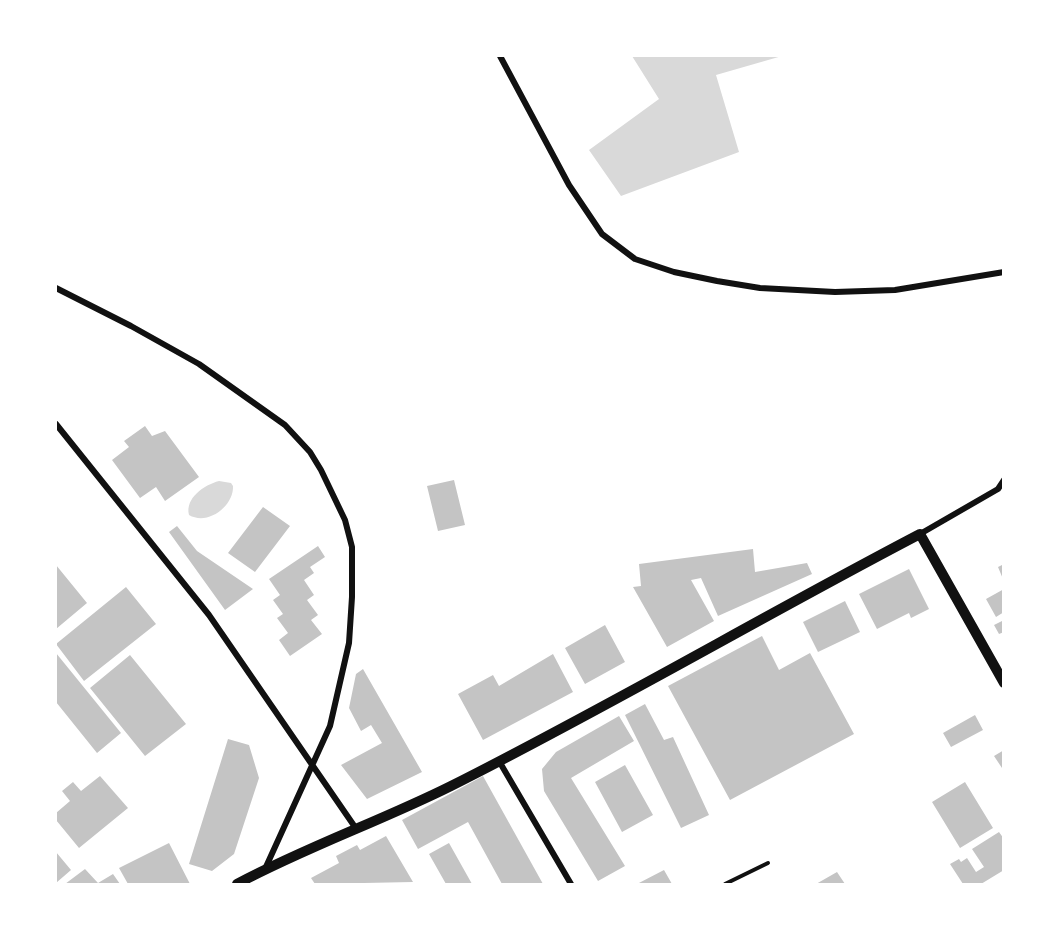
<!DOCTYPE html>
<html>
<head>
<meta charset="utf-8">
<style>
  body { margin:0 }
  #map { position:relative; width:1059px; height:940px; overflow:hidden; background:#fff; font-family:"Work Sans",sans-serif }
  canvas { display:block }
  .frame { position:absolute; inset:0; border:57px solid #fff; pointer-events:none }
</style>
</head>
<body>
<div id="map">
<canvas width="1059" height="940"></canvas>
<div class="frame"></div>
</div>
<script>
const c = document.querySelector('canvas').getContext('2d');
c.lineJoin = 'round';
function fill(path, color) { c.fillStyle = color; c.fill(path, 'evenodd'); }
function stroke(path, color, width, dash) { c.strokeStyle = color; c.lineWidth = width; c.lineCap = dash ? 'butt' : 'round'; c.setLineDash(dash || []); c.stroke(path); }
fill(new Path2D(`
  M632,56H782L716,75L739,152L621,196L589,150L659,99Z
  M219,481L231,483L233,486C234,506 208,526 189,515C185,498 204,485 219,481Z`), '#d9d9d9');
fill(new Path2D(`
  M145,426L152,436L165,431L199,477L165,501L156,487L140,498L112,460L129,447L124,441Z
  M454,480L465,525L438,531L427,486Z
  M263,507L290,526L255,572L228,553Z
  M177,526L197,551L253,589L225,610L169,532Z
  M318,546L325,557L310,567L314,573L304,580L314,595L307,600L318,615L311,620L322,634L290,656L279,640L288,633L277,618L283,614L273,600L280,595L269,579Z
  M753,549L755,572L807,563L812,574L718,616L701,578L691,580L714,621L667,647L633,587L641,586L639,564Z
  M1004,564V579H1003L998,567Z
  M56,565L87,603L56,629Z
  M909,569L929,609L911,618L909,613L877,629L859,594Z
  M126,587L156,624L84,681L56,644Z
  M1004,589V612L996,617L986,599Z
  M845,601L860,632L818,652L803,622Z
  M1004,620V632L999,634L994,625Z
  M605,625L625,662L585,684L565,648Z
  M762,636L779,670L810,653L854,734L730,800L668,686Z
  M56,653L121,733L97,753L56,702Z
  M553,654L573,692L483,740L458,694L493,675L499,686Z
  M130,655L186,724L145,756L90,688Z
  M363,669L422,772L367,799L341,765L382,743L371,725L361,731L349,708L356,674Z
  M645,704L664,740L673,737L709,815L681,828L625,715Z
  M975,715L983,730L951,747L943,733Z
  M619,716L634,741L571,778L625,866L598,881L544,791L542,769L556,752Z
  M228,739L249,745L259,778L234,854L212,871L189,864Z
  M1004,750V771L994,756Z
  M625,765L653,815L622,832L595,782Z
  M100,776L128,808L79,848L56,820V813L70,801L62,791L73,782L81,791Z
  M483,776L543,884H502L468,822L418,849L402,820Z
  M965,782L993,828L960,848L932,802Z
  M999,832L1004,839V870L981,884H963L950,864L959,859L961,862L967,858L976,872L984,867L972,849Z
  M386,836L413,882L315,884L311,878L339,863L336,856L357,845L360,850Z
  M169,843L190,884H128L119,868Z
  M449,843L472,884H446L429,854Z
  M56,852L71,870L56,883Z
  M85,869L98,883L113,874L120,884H65Z
  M664,870L672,884H637Z
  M837,872L845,884H816Z`), '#c4c4c4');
stroke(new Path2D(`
  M725,884L768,863`), '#111', 4);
stroke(new Path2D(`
  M500,56L569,185L602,234L635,259L674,272L717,281L760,288L835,292L895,290L1004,272
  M56,288L131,326L199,364L285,425L310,452L321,470L345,520L352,547V597L349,643L330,726L265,869
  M56,424L209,615L357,830
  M920,534L998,489L1004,480
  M499,761L571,884`), '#111', 6);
stroke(new Path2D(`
  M237,884C306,847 381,821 451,786C610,706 763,616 920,534L1004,683`), '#111', 10);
</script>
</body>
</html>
